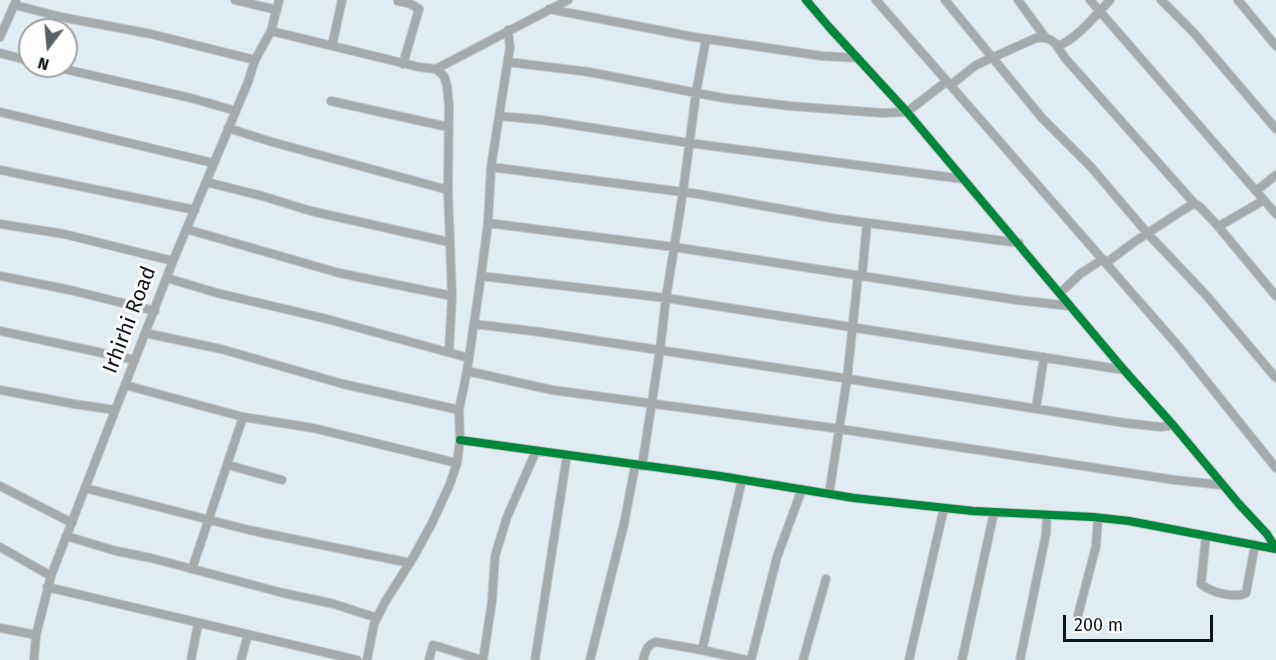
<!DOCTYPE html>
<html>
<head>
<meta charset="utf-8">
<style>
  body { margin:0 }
  #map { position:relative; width:1276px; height:660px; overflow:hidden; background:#e1ecf2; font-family:"Fira Sans",sans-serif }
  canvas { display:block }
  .north { position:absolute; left:18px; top:18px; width:60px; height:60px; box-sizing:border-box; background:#fff; border:2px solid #9ea1a3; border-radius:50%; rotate:196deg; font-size:16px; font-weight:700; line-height:24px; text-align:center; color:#0d1418 }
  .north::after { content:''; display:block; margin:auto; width:21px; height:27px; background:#576064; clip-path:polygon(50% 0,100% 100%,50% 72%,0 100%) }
  .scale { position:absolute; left:1063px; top:615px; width:150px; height:27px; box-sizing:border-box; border:3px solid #0d1418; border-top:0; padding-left:8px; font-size:18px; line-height:21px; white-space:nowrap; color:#0d1418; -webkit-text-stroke:4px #fff; paint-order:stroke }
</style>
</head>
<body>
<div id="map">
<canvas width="1276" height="660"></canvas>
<div class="north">N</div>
<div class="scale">200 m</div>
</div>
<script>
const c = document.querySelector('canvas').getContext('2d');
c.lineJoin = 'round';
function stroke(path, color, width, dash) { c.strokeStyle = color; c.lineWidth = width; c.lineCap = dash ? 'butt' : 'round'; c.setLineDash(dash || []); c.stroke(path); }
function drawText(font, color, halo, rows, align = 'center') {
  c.font = font + ' "Fira Sans",sans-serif'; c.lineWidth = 6; c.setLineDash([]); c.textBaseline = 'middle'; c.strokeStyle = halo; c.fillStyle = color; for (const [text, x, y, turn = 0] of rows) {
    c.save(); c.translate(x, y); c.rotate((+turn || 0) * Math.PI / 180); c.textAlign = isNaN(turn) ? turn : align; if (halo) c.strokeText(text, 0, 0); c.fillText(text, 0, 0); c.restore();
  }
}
const minor = new Path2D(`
  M235,0L277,10
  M806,0L829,27L907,112L1124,370L1173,425L1239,504L1267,534L1276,549
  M876,0L1179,347L1276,468
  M945,0L1042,118L1091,167L1148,234L1206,295L1276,378
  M1018,0L1045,37
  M1090,0L1276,214
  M1161,0L1194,33L1276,129
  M1238,0L1276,46
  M398,1L411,4L419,9L403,64
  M15,5L61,17L151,34L255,60
  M549,9L694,37L822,56L858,58
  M271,31L419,67L436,69L568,0
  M0,37L16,1
  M332,46L342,0
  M1057,46L1065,58L1194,203
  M0,53L30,61
  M508,62L589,72L723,98L790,106L882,113L907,112L947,81
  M51,66L191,98L236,111
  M436,69L444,76L447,86L449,106L448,190L452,296L449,352
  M951,85L976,65L1036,38C1045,37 1052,38 1057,46C1074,42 1098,13 1110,0
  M331,101L448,127
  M0,112L213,163
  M499,116L542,120L689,143L963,179
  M228,128L272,142L448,190
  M491,167L698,194L831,218L1019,243
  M0,170L195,210
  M206,182L262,196L311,211L449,242
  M1256,191L1276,175
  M488,223L674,247L1017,300L1070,306
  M0,224L64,234L173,261
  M1217,225L1276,296
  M186,229L339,273L452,296
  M1106,263L1137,240L1194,203L1200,207L1217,225H1221L1264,200
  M0,276L70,290L155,311
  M481,276L666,298L1124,370
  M862,276L867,223
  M167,278L217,293L323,318L469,358
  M1060,293L1080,274L1103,259
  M474,324L540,332L824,375L1125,423L1161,427L1173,425
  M0,331L135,360
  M145,333L221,349L343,384L459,410
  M467,371L552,390L840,429L1175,480L1222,485
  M125,385L243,417L313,428L457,463
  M0,390L74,404L115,410
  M1036,408L1044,357
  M460,440L720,476L854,498L973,511L1093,517L1129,521L1276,549
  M228,465L282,480
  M642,466L660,350L666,298L683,192L696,93L706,39
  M742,480L702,650L746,660
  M0,486L72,523
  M85,488L249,530L410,563
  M829,494L847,379L858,276
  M66,536L116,551L151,558L283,593L334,604L377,618
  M1206,536L1201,584C1210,592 1235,599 1246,593L1255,545
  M0,547L51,576
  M192,569L243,417
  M47,587L357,660
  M1078,615L1096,546L1098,518
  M0,628L36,635
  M34,660L36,635L51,576L173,261L248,82L255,60L271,31L279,0
  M191,660L198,624
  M241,660L248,634
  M367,660L374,624L385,602L414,556L432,523L450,484L457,463L460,440L459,410L467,371L481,276L488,223L491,167L510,47L508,30
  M429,660L433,645L482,660
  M483,660L492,601L495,556L507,517L536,451
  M535,660L567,455
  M590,660L624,524L635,466
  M643,660C646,651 646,645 656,642L702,650
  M751,660L777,557L802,489
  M803,660L826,579
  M909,660L944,508
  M962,660L994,512
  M1020,660L1046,534L1047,515`);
stroke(minor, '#c1c9cd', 10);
stroke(minor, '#a5aaac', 8);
stroke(new Path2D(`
  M806,0L829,27L907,112L1124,370L1173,425L1239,504L1267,534L1276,549
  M460,440L720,476L854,498L973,511L1093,517L1129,521L1276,549`), '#00873e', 8);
drawText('21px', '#0d1418', '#fff', [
  ["Irhirhi Road",130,320,-69]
]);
</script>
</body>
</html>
